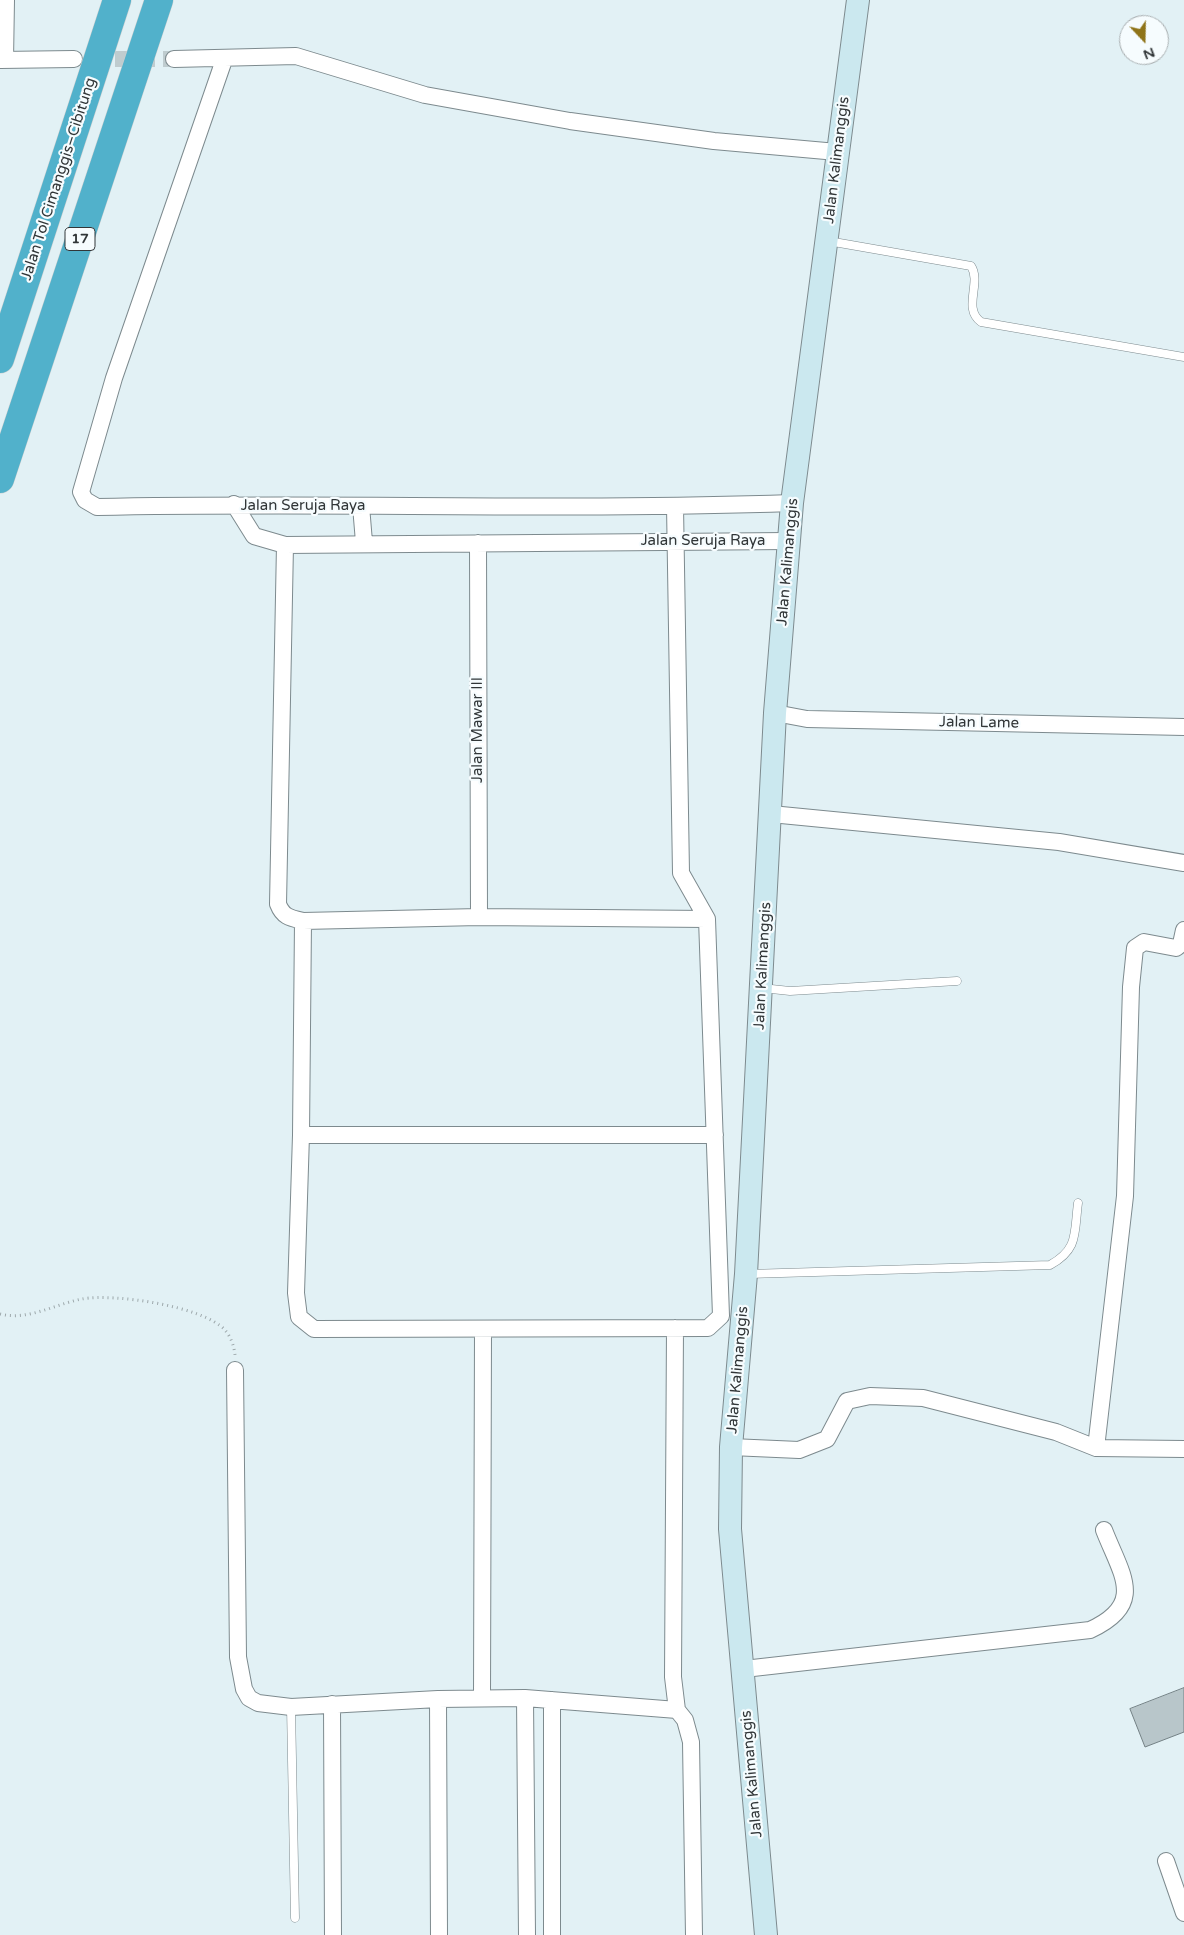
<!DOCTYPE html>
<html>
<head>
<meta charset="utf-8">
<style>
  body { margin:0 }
  #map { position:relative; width:1184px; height:1935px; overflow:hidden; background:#e2f1f5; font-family:"Varela Round",sans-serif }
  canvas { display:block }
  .north { position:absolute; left:1119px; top:15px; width:50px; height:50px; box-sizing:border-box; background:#f6fcfe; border:1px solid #a7adaf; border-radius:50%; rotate:159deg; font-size:14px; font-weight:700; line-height:20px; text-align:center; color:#313638 }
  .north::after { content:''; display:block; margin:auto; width:18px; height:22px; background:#8f7419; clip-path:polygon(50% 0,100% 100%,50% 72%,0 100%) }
</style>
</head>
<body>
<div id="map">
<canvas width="1184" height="1935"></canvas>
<div class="north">N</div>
</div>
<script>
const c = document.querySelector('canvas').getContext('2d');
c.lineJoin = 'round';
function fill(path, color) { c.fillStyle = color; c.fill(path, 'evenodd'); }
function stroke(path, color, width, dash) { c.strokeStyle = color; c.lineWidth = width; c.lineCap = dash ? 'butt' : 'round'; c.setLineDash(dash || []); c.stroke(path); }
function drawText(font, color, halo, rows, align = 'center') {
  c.font = font + ' "Varela Round",sans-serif'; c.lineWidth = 4.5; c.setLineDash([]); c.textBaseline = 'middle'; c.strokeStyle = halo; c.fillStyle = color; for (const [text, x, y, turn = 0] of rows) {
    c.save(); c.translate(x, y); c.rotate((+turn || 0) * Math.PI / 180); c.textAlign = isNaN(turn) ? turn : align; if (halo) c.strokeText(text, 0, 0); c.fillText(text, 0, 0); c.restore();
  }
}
const building = new Path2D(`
  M1184,1688V1732L1145,1747L1130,1709Z`);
fill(building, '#b8c6ca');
stroke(building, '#748185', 1);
stroke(new Path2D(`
  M91,59H174`), '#bfcccf', 16, [16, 8]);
const service = new Path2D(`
  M828,241L971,266C982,283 962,308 981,322L1184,357
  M762,988L790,991L957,981
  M748,1274L1050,1265C1079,1249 1074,1233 1078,1203
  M291,1707L295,1918`);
const minor = new Path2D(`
  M174,59L296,56L425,95L570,121L714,141L837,152
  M0,60L74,59
  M5,60L6,0
  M224,60L114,378L81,492L85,500L97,507C329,502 561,511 792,503
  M234,504L254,536L285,545L789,541
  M361,506L364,542
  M478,543L479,917
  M285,545L278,904C283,917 290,918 303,921L479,917L707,919
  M775,713L807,719L1184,727
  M771,814L1059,842L1184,863
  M303,921L301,1135L296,1293L299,1317L314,1329L708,1328L721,1316L707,919L681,873L675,506
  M301,1135H715
  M675,1328L673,1677L677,1710L685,1720L691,1742L694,1935
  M235,1370L238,1657L244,1689L249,1698L258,1703L291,1707L438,1699L525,1698L677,1710
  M731,1447L799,1450L827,1439L847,1401L870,1396L923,1398L1056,1432L1096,1448L1184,1449
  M1096,1448L1125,1196L1131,987L1135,948L1144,942L1176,948L1181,944L1184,930
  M744,1669L1090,1630C1147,1604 1121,1574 1104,1530
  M482,1698L483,1330
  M525,1698L527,1935
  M438,1699L439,1935
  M552,1700V1935
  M332,1704L333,1935
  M1166,1861L1184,1913`);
const secondary = new Path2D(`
  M766,1935L730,1529L731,1447L746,1274L775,713L792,503L858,0`);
const motorway = new Path2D(`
  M0,359L117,0
  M0,479L159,0`);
stroke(service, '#7d8a8e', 9);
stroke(minor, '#7d8a8e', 18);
stroke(secondary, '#7d8a8e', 24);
stroke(motorway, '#cecfcf', 29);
stroke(new Path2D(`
  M0,1314C28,1321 55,1304 82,1299C113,1293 203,1306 225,1330C231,1337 234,1346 235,1355`), '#9da8ab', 3, [1, 4]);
stroke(service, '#fff', 8);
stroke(minor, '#fff', 16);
stroke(secondary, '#cbe8ef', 22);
stroke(motorway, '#51b1cb', 28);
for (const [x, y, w] of [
  [80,239,30]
]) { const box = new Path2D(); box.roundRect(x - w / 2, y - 11.5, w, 23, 4); c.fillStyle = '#f6fcfe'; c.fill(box); stroke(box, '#313638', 1); }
drawText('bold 14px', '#313638', null, [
  ["17",80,239]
]);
drawText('15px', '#313638', '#f6fcfe', [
  ["Jalan Kalimanggis",837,160,-83],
  ["Jalan Tol Cimanggis–Cibitung",59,179,-72],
  ["Jalan Seruja Raya",303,506],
  ["Jalan Seruja Raya",703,541],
  ["Jalan Kalimanggis",788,562,-85],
  ["Jalan Lame",979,723,1],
  ["Jalan Mawar III",478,730,-90],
  ["Jalan Kalimanggis",763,966,-87],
  ["Jalan Kalimanggis",738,1370,-85],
  ["Jalan Kalimanggis",752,1774,-95]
]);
</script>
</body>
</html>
